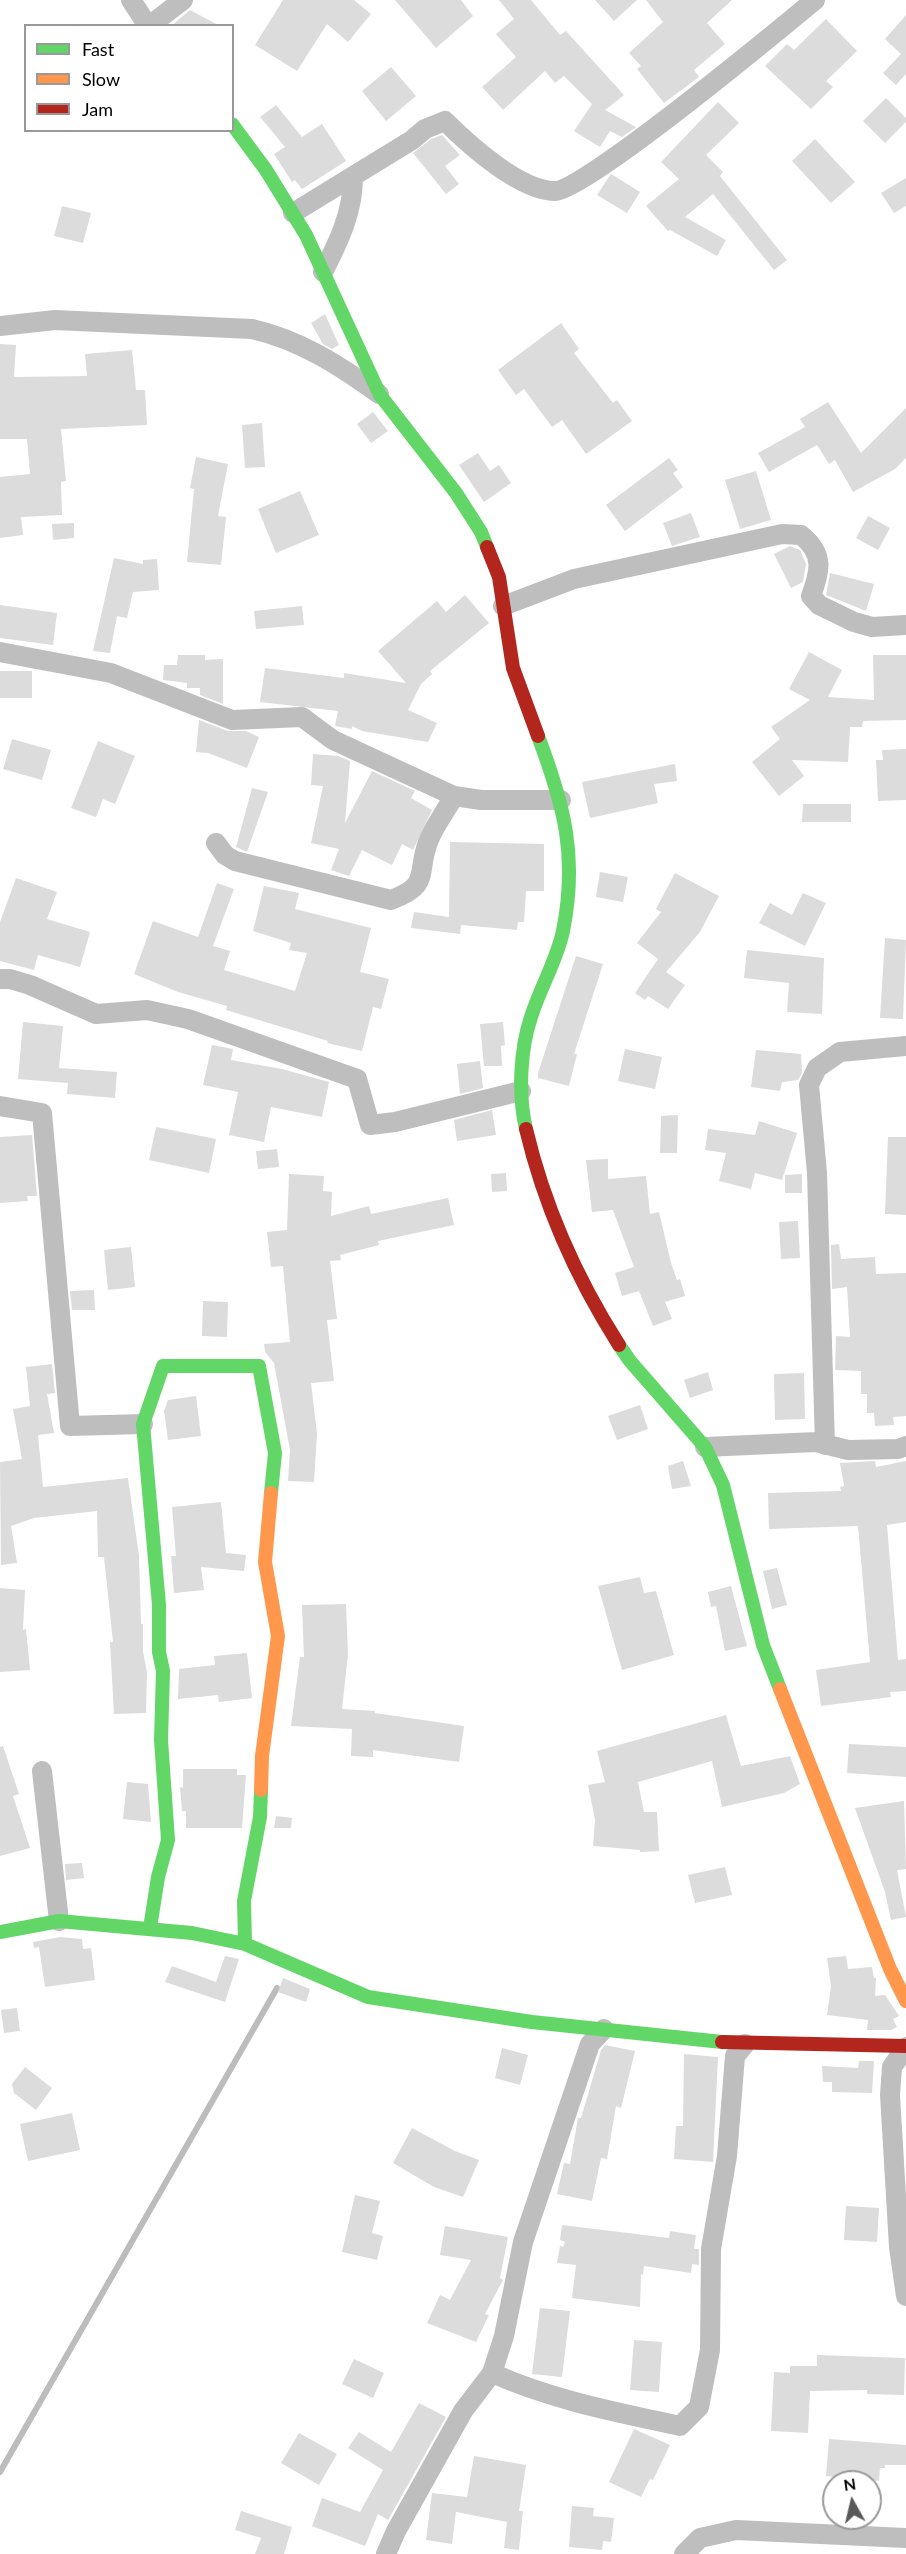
<!DOCTYPE html>
<html>
<head>
<meta charset="utf-8">
<style>
  body { margin:0 }
  #map { position:relative; width:906px; height:2554px; overflow:hidden; background:#fff; font-family:Lato,sans-serif }
  canvas { display:block }
  .legend { position:absolute; left:24px; top:24px; width:210px; height:108px; box-sizing:border-box; background:#fff; border:2px solid #999; margin:0; padding:8px 10px; list-style:none; font-size:18px; color:#000 }
  .legend li { display:flex; align-items:center; gap:12px; height:30px }
  .legend b { width:30px; border:2px solid #999 }
  .north { position:absolute; left:822px; top:2470px; width:60px; height:60px; box-sizing:border-box; background:#fff; border:2px solid #999; border-radius:50%; rotate:352deg; font-size:16px; font-weight:700; line-height:24px; text-align:center; color:#000 }
  .north::after { content:''; display:block; margin:auto; width:21px; height:27px; background:#595959; clip-path:polygon(50% 0,100% 100%,50% 72%,0 100%) }
</style>
</head>
<body>
<div id="map">
<canvas width="906" height="2554"></canvas>
<ul class="legend">
<li><b style="height:8px;background:#63d668"></b>Fast</li>
<li><b style="height:8px;background:#ff974d"></b>Slow</li>
<li><b style="height:8px;background:#b3261e"></b>Jam</li>
</ul>
<div class="north">N</div>
</div>
<script>
const c = document.querySelector('canvas').getContext('2d');
c.lineJoin = 'round';
function stroke(path, color, width, dash) { c.strokeStyle = color; c.lineWidth = width; c.lineCap = dash ? 'butt' : 'round'; c.setLineDash(dash || []); c.stroke(path); }
function fill(path, color) { c.fillStyle = color; c.fill(path, 'evenodd'); }
stroke(new Path2D(`
  M0,2472L277,1988`), '#bcbcbc', 6);
fill(new Path2D(`
  M283,0H354L371,14L348,42L327,24L297,71L255,45Z
  M395,0H461L473,16L436,48Z
  M499,0H531L560,35L566,31L624,95L605,110L636,127L622,137L610,131L600,147L577,133L574,131L592,104L564,76L555,83L545,71L503,110L482,87L516,57L496,34L514,19Z
  M595,0H637L614,21Z
  M646,0H732L707,23L725,44L694,70L699,77L664,103L637,69L641,66L629,53L663,22Z
  M190,10L220,26H171Z
  M906,15V74L896,85L883,73L901,54L885,39Z
  M826,19L857,51L826,81L833,87L811,109L765,66L787,44L794,50Z
  M391,67L416,96L386,121L362,91Z
  M886,98L906,118V122L885,143L863,121Z
  M718,102L739,123L706,155L723,172L720,176L787,260L774,270L713,194L685,217L726,240L717,256L670,230L668,231L646,206L679,179L661,162Z
  M276,105L302,137L322,124L346,161L302,189L295,180L292,182L274,154L285,147L260,117Z
  M442,135L460,155L445,166L459,184L446,194L413,153L431,139Z
  M815,139L855,182L831,203L792,161Z
  M611,174L640,192L627,213L597,195Z
  M906,178V206L894,213L881,193Z
  M62,206L91,213L83,243L54,236Z
  M325,314L339,345L332,349L323,344L311,323Z
  M561,323L579,349L574,353L613,403L617,400L632,421L586,454L562,420L552,427L524,389L516,395L498,370Z
  M0,344L16,345L14,377L87,376L85,354L132,350L136,390H145L147,425L61,429L66,481L61,482L62,515L21,517L23,535L0,538V477L30,474L27,439H0Z
  M828,402L861,453L906,408V458L895,469L853,492L835,460L829,464L817,445L769,472L758,453L805,427L800,419Z
  M373,412L388,431L371,443L357,424Z
  M262,423L265,467L245,468L242,425Z
  M478,453L490,471L499,465L511,483L484,502L459,465Z
  M196,457L228,464L218,516L226,517L221,565L187,562L194,489L190,488Z
  M669,458L678,470L673,473L683,487L625,531L606,505Z
  M756,471L771,520L740,529L725,480Z
  M300,491L319,535L276,553L258,509Z
  M691,513L700,537L672,546L663,523Z
  M868,516L890,528L878,550L856,538Z
  M74,523V538L53,540L52,524Z
  M790,546L800,550L806,564L803,582L791,588L774,554Z
  M114,558L143,564V560L157,559L159,590L133,592L127,618L117,616L110,653L93,651Z
  M830,573L874,584L866,611L826,595Z
  M465,595L489,623L430,671L432,674L421,684L408,710L437,723L428,742L362,731L352,726V729L335,726L338,711L260,702L265,668L344,678V673L406,683L378,651L437,601L446,612Z
  M0,605L57,613L53,645L0,638Z
  M302,606L304,625L256,629L254,611Z
  M809,652L842,670L828,697L874,700L873,655H906V720L863,721L862,727H850L848,762L792,760L804,776L779,796L752,762L780,739L771,727L810,700L789,689Z
  M178,655H205V660L223,659V704L200,695V688H187V683L163,680L164,665H177Z
  M0,671H32V698H0Z
  M199,720L228,731H246L259,737L247,768L208,753L196,752Z
  M12,739L51,750L42,780L3,769Z
  M98,741L135,756L115,804L103,799L96,817L71,808Z
  M906,749V800L878,801L876,760H883L882,750Z
  M313,754L338,756L350,761L345,823L372,771L415,791L411,798L432,810L413,850L402,844L392,865L362,850L349,876L331,870L339,849L311,843L323,786L311,785Z
  M675,764L677,781L654,784L658,803L590,818L582,782Z
  M252,788L268,792L247,852L236,847Z
  M803,804H851V822H802Z
  M450,842L544,844V891H526L524,922H518L517,930L461,925L460,934L411,928L414,912L449,917Z
  M600,872L628,877L623,902L596,897Z
  M675,873L719,896L700,932L666,972L685,985L668,1009L648,996L645,1000L635,993L658,959L637,943L661,912L656,909Z
  M16,878L57,892L47,919L90,932L80,967L38,955L34,970L0,961V922Z
  M217,883L234,889L213,946L230,951L224,970L295,991L307,953L289,950L291,943L253,931L264,886L299,893L295,909L371,928L360,972L389,979L381,1009L373,1007L362,1051L327,1043L328,1041L226,1010L227,1006L178,992L134,974L153,921L198,937Z
  M803,893L826,903L805,946L759,923L770,903L792,915Z
  M885,938L906,940L903,1019L880,1018Z
  M747,950L824,958L822,1014L787,1012L789,983L744,978Z
  M576,956L603,964L574,1054H577L569,1086L538,1078V1073Z
  M23,1022L63,1026L59,1068L117,1072L115,1098L67,1094L68,1083L18,1079Z
  M503,1022L505,1045L501,1046L502,1066H484L480,1024Z
  M212,1045L233,1049L231,1060L282,1069L329,1082L322,1117L271,1107L264,1142L229,1135L238,1092L203,1085Z
  M625,1049L662,1057L655,1089L618,1081Z
  M756,1050L801,1054L802,1073L798,1080L782,1082L780,1091L751,1087Z
  M480,1061L483,1088L460,1094L457,1064Z
  M492,1110L496,1135L457,1141L454,1120Z
  M678,1115L677,1153H660L661,1116Z
  M759,1121L797,1133L782,1180L755,1173L751,1189L719,1181L726,1153L705,1150L708,1129L755,1135Z
  M156,1127L216,1139L209,1173L149,1160Z
  M32,1135L37,1196H27L28,1201L0,1203V1137Z
  M888,1137H906V1215L885,1214Z
  M277,1149L279,1167L258,1169L256,1151Z
  M608,1159V1179L646,1176L650,1214L659,1212L671,1263L677,1280L680,1279L685,1296L665,1302L672,1319L653,1326L639,1291L622,1296L615,1273L634,1267L613,1210L592,1212L586,1160Z
  M506,1173L507,1191L492,1192L491,1174Z
  M289,1174L324,1176L323,1191L332,1192L331,1216L369,1206L371,1214L448,1198L454,1225L378,1241L379,1245L340,1255L341,1260L330,1261L337,1319L327,1320L334,1381L311,1383L317,1434L314,1482L288,1481L290,1450L274,1363L265,1352L264,1344L290,1342L283,1266L271,1267L267,1232L287,1230Z
  M802,1174V1193H785V1175Z
  M798,1221L800,1258L781,1259L779,1222Z
  M839,1244L841,1259L875,1257L876,1274L906,1273V1416L893,1417L894,1425L875,1426L874,1413H867V1394H861V1371L835,1370L836,1336L850,1337L847,1287L832,1289L831,1245Z
  M131,1247L135,1287L108,1290L104,1250Z
  M94,1290L95,1310H72L70,1291Z
  M203,1301L228,1302L227,1337L202,1336Z
  M52,1364L55,1393L47,1394L54,1433L38,1435L43,1487L128,1478L139,1556L141,1624H143V1652L147,1672L146,1713L114,1714L110,1642H113L104,1557H98L97,1511L34,1518L11,1526L17,1563L1,1565L0,1462L22,1459L13,1409L30,1406L26,1367Z
  M708,1372L713,1390L690,1398L684,1380Z
  M804,1373L805,1419L775,1420L774,1374Z
  M196,1396L201,1436L168,1440L164,1411L168,1400Z
  M640,1405L648,1429L617,1440L608,1416Z
  M683,1461L691,1486L672,1489L668,1466Z
  M875,1461L876,1467L906,1461V1522L887,1525L898,1660L906,1659V1691L890,1692L891,1697L821,1706L816,1670L870,1662L858,1526L769,1529L768,1493L841,1491L840,1487L844,1486L840,1463Z
  M221,1502L226,1553L246,1555L244,1571L201,1567L204,1590L174,1593L171,1556H176L172,1507Z
  M777,1568L787,1605L772,1609L763,1571Z
  M640,1577L644,1593L656,1591L674,1655L622,1670L598,1586Z
  M731,1586L747,1646L725,1651L716,1606L711,1607L708,1592Z
  M0,1588L25,1590L23,1630L26,1629L30,1670L0,1672Z
  M346,1604L348,1654L342,1709L375,1711V1713L464,1726L459,1762L373,1750V1757L351,1756L352,1729L291,1726L300,1657H304L302,1605Z
  M247,1653L252,1698L219,1702L218,1695L178,1699L179,1669L215,1665L214,1656Z
  M726,1715L741,1766L790,1756L800,1784L784,1793L722,1807L712,1761L638,1782L644,1812H657L659,1851L640,1852V1850L593,1846L595,1820L588,1785L605,1782L597,1751Z
  M849,1744L906,1747V1777L847,1773Z
  M3,1746L19,1794L13,1796L30,1848L0,1856V1747Z
  M183,1769H237V1775H246L242,1828H186V1811H182L180,1787L183,1788Z
  M127,1782L148,1784L151,1822L123,1819Z
  M904,1801L906,1869L897,1870L906,1917L891,1920L885,1892L855,1808Z
  M276,1816L292,1818L291,1828H274Z
  M82,1863L84,1878L66,1880L65,1864Z
  M725,1867L732,1895L695,1903L688,1875Z
  M60,1937L82,1939L83,1949L91,1948L95,1980L45,1987L39,1947L34,1948L33,1942Z
  M225,1956L239,1959L225,2002L165,1982L172,1966L216,1982Z
  M846,1956L848,1969L872,1967L874,1978H876L875,1996L885,1995L899,2016L893,2019L897,2027L891,2030H867L868,2020L827,2015L831,1986L827,1958Z
  M283,1978L310,1989L306,2002L278,1992Z
  M17,2008L20,2031L4,2033L1,2010Z
  M605,2045L635,2051L621,2108L616,2106L607,2159L601,2158L592,2201L557,2194L564,2163L570,2164L578,2118H581L601,2050Z
  M502,2048L528,2055L520,2085L495,2078Z
  M684,2054L718,2057L713,2162L674,2159L676,2126H683Z
  M859,2061H874L872,2093L832,2092V2082H823L822,2066L858,2068Z
  M25,2067L52,2088L36,2110L14,2093L12,2084Z
  M72,2113L80,2150L28,2161L20,2124Z
  M412,2128L455,2151L479,2160L463,2197L434,2187L393,2163Z
  M355,2195L380,2201L372,2233L383,2236L377,2260L342,2252Z
  M846,2206L879,2208L877,2242L844,2240Z
  M562,2225L669,2238L670,2231L696,2235L694,2249H699V2265L692,2264L691,2273L644,2266L643,2275L641,2274L640,2307L572,2298L576,2265L557,2263L560,2246L563,2247L565,2242L560,2240Z
  M445,2226L508,2237L500,2278L503,2280L485,2314L489,2315L476,2342L427,2323L440,2295L450,2300L471,2260L440,2255Z
  M540,2308L570,2311L562,2377L532,2374Z
  M634,2340L662,2342L659,2392L630,2390Z
  M817,2355L905,2358L904,2395L867,2394V2390L810,2391L808,2433L771,2431L774,2372L790,2373V2366H817Z
  M354,2359L384,2373L373,2398L342,2384Z
  M419,2403L446,2417L388,2520L378,2514L365,2546L312,2526L322,2498L360,2512L383,2470L348,2448L359,2432L391,2452Z
  M634,2429L670,2445L653,2480L650,2479L641,2497L609,2482Z
  M299,2433L337,2454L319,2485L281,2463Z
  M829,2439L906,2445V2465H885V2468H880L879,2481L826,2476Z
  M474,2456L526,2465L519,2511H523L519,2550L504,2548L507,2522L456,2512L452,2544L426,2540L432,2493L467,2497Z
  M572,2506L594,2508L593,2516L614,2518L611,2542L603,2541L602,2550L569,2547Z
  M241,2511L292,2527L284,2554H255L261,2538L235,2530Z`), '#dcdcdc');
stroke(new Path2D(`
  M131,0L148,26
  M149,26L183,0
  M293,213L412,140L425,129L445,121C469,145 520,191 555,191C584,191 780,29 815,0
  M323,272C339,241 353,212 353,177
  M0,326L55,320L252,329C300,340 339,365 379,394
  M503,606L574,579L782,534L801,535C825,554 820,572 811,596L819,605L854,622L872,627L906,625
  M0,652L111,673L232,720L302,717L333,740L454,796L481,800H561
  M216,843L225,855L235,861L391,900C431,885 416,875 428,842C434,826 446,811 454,796
  M0,979H10L30,985L96,1014L147,1010L188,1019L357,1079L370,1125L395,1122L521,1091
  M0,1106L42,1113L70,1426L143,1424
  M825,1445L817,1173L809,1085L817,1068L840,1052L906,1046
  M705,1447L816,1442L848,1450L898,1449L906,1446
  M42,1771L59,1921
  M906,2047L892,2067L890,2095L899,2247L906,2296
  M492,2373L504,2336L523,2242L590,2044L604,2029
  M386,2554L396,2531L463,2411L492,2373C552,2400 616,2412 680,2426L699,2407L710,2350L711,2249L727,2156L735,2056L745,2044
  M684,2554L700,2538L736,2530L906,2538`), '#bebebe', 20);
stroke(new Path2D(`
  M232,124L266,170L306,235L380,395L456,493L481,532L487,547
  M526,1129C518,1095 520,1050 531,1017C540,988 557,960 563,931C578,856 564,805 538,736
  M619,1345L630,1361L705,1447L723,1485L763,1645L780,1689
  M150,1928L158,1877L168,1840L161,1740L163,1671L159,1652V1605L143,1424L163,1366H259L275,1453L271,1493
  M0,1932L59,1921L192,1933L245,1944L368,1997L532,2022L722,2042
  M245,1944L244,1901L260,1817L261,1790`), '#63d668', 14);
stroke(new Path2D(`
  M780,1689L890,1969L906,2001
  M261,1790L262,1756L278,1636L265,1562L271,1493`), '#ff974d', 14);
stroke(new Path2D(`
  M487,547L499,577L513,668L538,736
  M526,1129C544,1205 577,1279 619,1345
  M722,2042L906,2046`), '#b3261e', 14);
</script>
</body>
</html>
